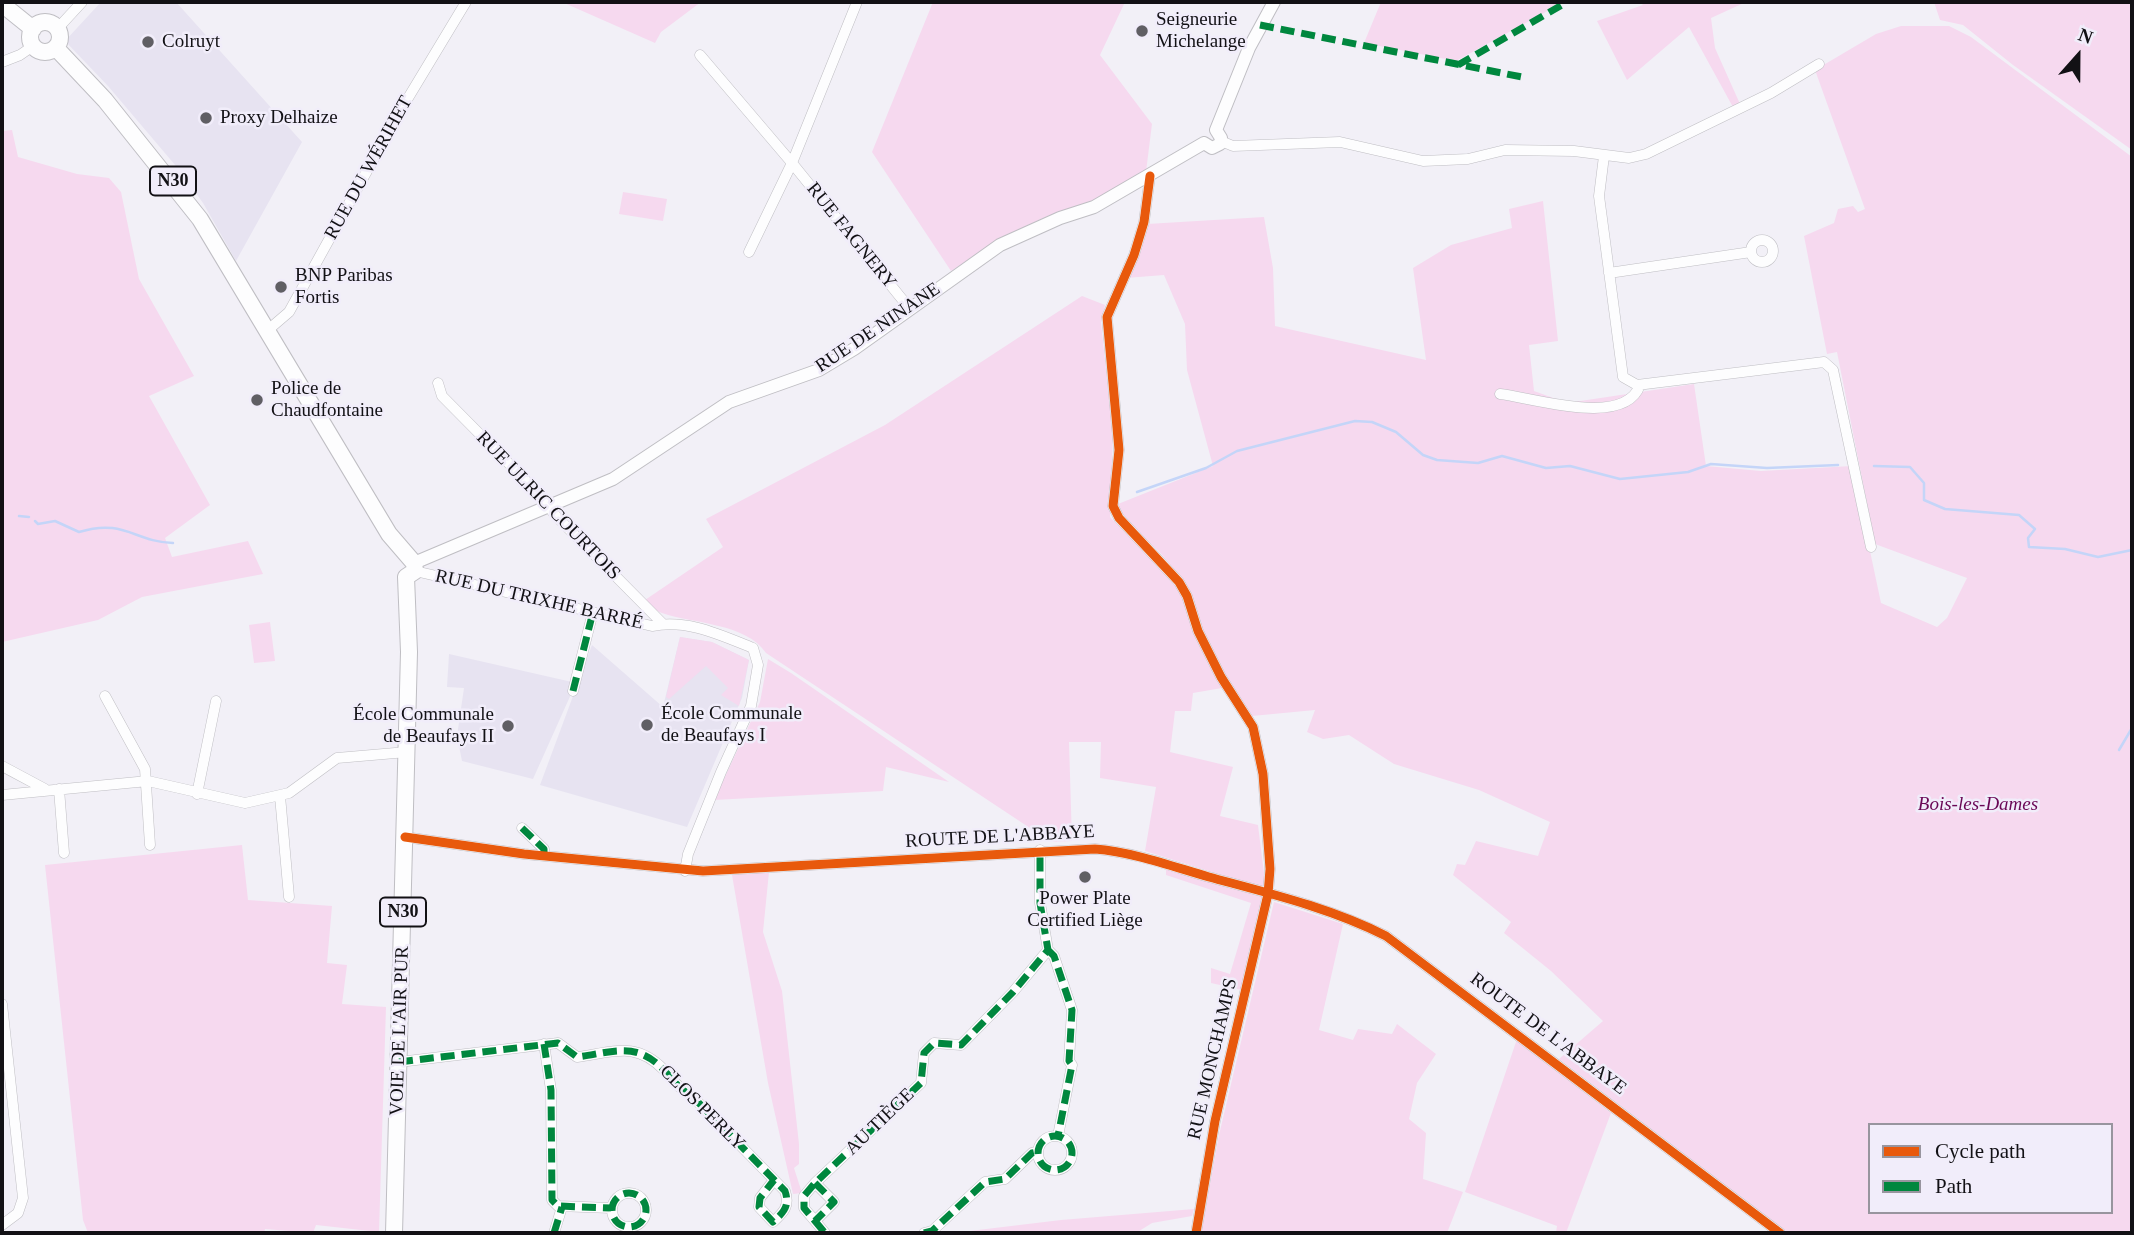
<!DOCTYPE html>
<html>
<head>
<meta charset="utf-8">
<style>
  body { margin:0 }
  #map { position:relative; width:2134px; height:1235px; overflow:hidden; background:#f2f0f7; font-family:"Times New Roman",serif }
  canvas { display:block }
  .frame { position:absolute; inset:0; border:4px solid #121115; pointer-events:none }
  .legend { position:absolute; left:1868px; top:1123px; width:245px; height:91px; box-sizing:border-box; background:#f1edfa; border:2px solid #98959e; margin:0; padding:9px 12px; list-style:none; font-size:21px; color:#121115 }
  .legend li { display:flex; align-items:center; gap:14px; height:35px }
  .legend b { width:35px; border:2px solid #98959e }
  .north { position:absolute; left:2043px; top:21px; width:70px; height:70px; -webkit-text-stroke:5px #f1edfa; paint-order:stroke; rotate:21deg; font-size:19px; font-weight:700; line-height:28px; text-align:center; color:#121115 }
  .north::after { content:''; display:block; margin:auto; width:24px; height:32px; background:#121115; clip-path:polygon(50% 0,100% 100%,50% 72%,0 100%) }
</style>
</head>
<body>
<div id="map">
<canvas width="2134" height="1235"></canvas>
<div class="frame"></div>
<ul class="legend">
<li><b style="height:9px;background:#e8590c"></b>Cycle path</li>
<li><b style="height:9px;background:#00873e"></b>Path</li>
</ul>
<div class="north">N</div>
</div>
<script>
const c = document.querySelector('canvas').getContext('2d');
c.lineJoin = 'round';
function fill(path, color) { c.fillStyle = color; c.fill(path, 'evenodd'); }
function stroke(path, color, width, dash) { c.strokeStyle = color; c.lineWidth = width; c.lineCap = dash ? 'butt' : 'round'; c.setLineDash(dash || []); c.stroke(path); }
function drawText(font, color, halo, rows, align = 'center') {
  c.font = font + ' "Times New Roman",serif'; c.lineWidth = 5; c.setLineDash([]); c.textBaseline = 'middle'; c.strokeStyle = halo; c.fillStyle = color; for (const [text, x, y, turn = 0] of rows) {
    c.save(); c.translate(x, y); c.rotate((+turn || 0) * Math.PI / 180); c.textAlign = isNaN(turn) ? turn : align; if (halo) c.strokeText(text, 0, 0); c.fillText(text, 0, 0); c.restore();
  }
}
fill(new Path2D(`
  M101,2H176L302,142L236,261L203,203L181,172L108,86L65,41Z
  M680,637L712,642L749,660L742,698L687,827L540,785L592,645L663,707Z
  M449,654L572,682V692L533,779L462,761L457,736L464,688L447,687Z`), '#e7e3f1');
fill(new Path2D(`
  M562,2H701L661,32L655,43Z
  M933,2H1125L1100,55L1152,124L1146,172L1087,204L1043,218L1001,239L951,271L872,152Z
  M1381,2H1564L1456,61L1364,43Z
  M1640,2H1746L1711,18L1715,48L1740,104L1734,109L1689,27L1627,80L1597,21L1643,5Z
  M1934,2H2132V150L2013,65L1963,25L1940,20Z
  M1901,26H1949L1971,37L2132,157V1233H1788L1559,1059L1603,1021L1551,971L1504,933L1511,922L1453,875L1457,864L1465,865L1476,841L1538,856L1550,822L1479,790L1394,764L1349,735L1323,739L1307,732L1315,710L1252,716C1232,686 1212,656 1198,622C1187,596 1182,578 1163,556C1148,539 1125,526 1118,504L1213,466L1187,370L1185,324L1164,275L1126,278L1147,224L1264,217L1273,268L1275,326L1426,360L1413,268L1451,245L1512,228L1509,209L1543,201L1558,341L1529,345L1534,391L1567,403L1694,384L1706,466L1761,471L1852,466L1881,603L1937,627L1947,618L1967,578L1875,544L1837,352L1827,354L1804,236L1834,223L1838,209L1853,206L1858,212L1865,209L1815,70L1876,34ZM1870,1125H2111V1212H1870Z
  M12,130L18,157L77,174L109,178L121,192L139,279L194,376L149,396L210,505L165,538L172,557L248,541L263,574L142,597L98,620L2,642V131Z
  M623,192L667,199L663,221L619,214Z
  M1082,296L1105,305L1101,322L1113,436L1110,517L1179,586L1194,630L1222,688L1193,693L1191,711H1175L1170,752L1233,767L1220,816L1258,825L1266,889L1145,851L1156,787L1100,778L1101,742H1069L1072,841L1051,842L766,653C746,623 694,624 662,613C655,611 650,604 645,600L723,547L706,519L885,425Z
  M270,622L275,661L254,663L249,625Z
  M680,637L712,642L749,660L739,706L721,695L728,688L706,666L669,699L666,697Z
  M768,659L791,673L949,782L886,767L883,791L714,800L760,702Z
  M242,845L248,900L332,906L327,963L347,965L342,1004L386,1007L379,1232L316,1225L313,1233L265,1229L264,1233H88L83,1220L45,865Z
  M1166,868L1262,897L1242,990L1211,983V968L1230,974L1251,903L1166,875Z
  M769,872L763,932L782,991L799,1144V1164L794,1168L802,1193L793,1194L768,1083L732,875Z
  M1274,902L1343,924L1319,1030L1353,1040L1358,1029L1392,1034L1397,1024L1436,1054L1417,1083L1409,1119L1426,1133L1423,1179L1463,1192L1447,1233H1201L1219,1135Z
  M1517,1039L1611,1113L1566,1233H1556L1557,1226L1465,1192Z
  M1194,1209L1192,1216L1152,1223L1136,1233H953L1061,1220Z`), '#f6d9ef');
stroke(new Path2D(`
  M725,2H767
  M1874,466L1910,467L1924,483V500L1945,509L2019,515L2035,529L2028,538L2029,547L2065,549L2098,557L2132,550
  M1137,492L1206,468L1237,451L1355,421L1372,422L1396,432L1423,455L1437,460L1478,463L1502,456L1546,468L1570,466L1620,479L1688,472L1711,464L1767,468L1838,465
  M19,516L29,517
  M35,521L38,524L55,521L79,532C125,518 134,542 173,543
  M2119,750L2132,728`), '#c4d5f8', 2.5);
const minor = new Path2D(`
  M58,28L82,2
  M700,55L792,163L910,309
  M2,62L20,55L33,46
  M1221,141L1233,146L1340,142L1423,161L1468,159L1505,150L1574,151L1629,158L1646,154L1771,93L1819,64
  M1604,156L1599,196L1623,377L1637,385L1824,362L1833,370L1871,547
  M1150,176L1144,222L1134,255L1107,317L1119,450L1113,506L1119,518L1179,582L1187,596L1198,631L1221,677L1253,727L1263,774L1270,869L1268,894L1215,1121L1196,1233
  M1751 251a11 11 0 1 1 22 0a11 11 0 1 1-22 0Z
  M749,252L792,163L857,2
  M1609,273L1751,252
  M268,330L289,312L399,113L466,2
  M438,383L442,396L543,498L554,514L663,624
  M1500,394C1534,398 1625,428 1640,385
  M415,571L652,626C688,619 720,635 753,648L758,665L751,706L721,772L688,854L685,871
  M573,691L593,612
  M105,696L145,769L150,845
  M2,766L45,789
  M59,789L64,853
  M197,794L216,701
  M2,795L148,781L245,803L289,793L337,758L407,752
  M280,796L289,897
  M522,828L544,849V856
  M405,837L524,854L703,871L1095,849C1133,852 1171,866 1209,877C1268,893 1331,908 1386,936L1780,1233
  M1048,950L1054,956L1072,1010L1069,1061L1072,1065L1058,1136
  M2,1004L23,1198L18,1213L2,1225
  M544,1044L551,1090L552,1200L558,1206L611,1208
  M399,1062L558,1043L577,1057C614,1052 636,1041 664,1070C673,1080 680,1090 692,1096L785,1191C790,1206 784,1212 773,1222L759,1207L760,1198L774,1180
  M1038 1153a17 17 0 1 1 34 0a17 17 0 1 1-34 0Z
  M815,1183L834,1202L815,1221L804,1208V1196L815,1183L921,1083L924,1053L934,1043L961,1045L1013,992L1048,950L1040,903V850
  M612 1210a17 17 0 1 1 34 0a17 17 0 1 1-34 0Z
  M815,1221L825,1233
  M554,1233L562,1207
  M924,1233L932,1231L985,1182L1005,1179L1032,1153L1037,1152`);
const tertiary = new Path2D(`
  M1216,130L1249,48L1274,2
  M1204,143L1212,148L1220,144L1221,138L1216,130
  M414,563L613,479L729,402L819,370L854,349L1000,245L1060,218L1094,207L1204,143`);
const primary = new Path2D(`
  M2,4L33,29
  M30 37a15 15 0 1 1 30 0a15 15 0 1 1-30 0Z
  M56,48L105,100L200,219L389,534L414,563L415,571L406,577
  M394,1233L409,652L406,577`);
stroke(minor, '#bfbec3', 11);
stroke(tertiary, '#bfbec3', 14);
stroke(primary, '#bfbec3', 18);
stroke(minor, '#fdfdfe', 10);
stroke(tertiary, '#fdfdfe', 12);
stroke(primary, '#fdfdfe', 16);
stroke(new Path2D(`
  M1260,25L1522,77
  M1458,65L1567,2
  M573,691L593,612
  M522,828L544,849V856
  M1048,950L1054,956L1072,1010L1069,1061L1072,1065L1058,1136
  M544,1044L551,1090L552,1200L558,1206L611,1208
  M399,1062L558,1043L577,1057C614,1052 636,1041 664,1070C673,1080 680,1090 692,1096L785,1191C790,1206 784,1212 773,1222L759,1207L760,1198L774,1180
  M1038 1153a17 17 0 1 1 34 0a17 17 0 1 1-34 0Z
  M815,1183L834,1202L815,1221L804,1208V1196L815,1183L921,1083L924,1053L934,1043L961,1045L1013,992L1048,950L1040,903V850
  M612 1210a17 17 0 1 1 34 0a17 17 0 1 1-34 0Z
  M815,1221L825,1233
  M554,1233L562,1207
  M924,1233L932,1231L985,1182L1005,1179L1032,1153L1037,1152`), '#00873e', 7, [14, 7]);
stroke(new Path2D(`
  M1150,176L1144,222L1134,255L1107,317L1119,450L1113,506L1119,518L1179,582L1187,596L1198,631L1221,677L1253,727L1263,774L1270,869L1268,894L1215,1121L1196,1233
  M405,837L524,854L703,871L1095,849C1133,852 1171,866 1209,877C1268,893 1331,908 1386,936L1780,1233`), '#e8590c', 9);
for (const [x, y, r, color] of [
  [1142,31,7,"#605f64"],
  [148,42,7,"#605f64"],
  [206,118,7,"#605f64"],
  [281,287,7,"#605f64"],
  [257,400,7,"#605f64"],
  [647,725,7,"#605f64"],
  [508,726,7,"#605f64"],
  [1085,877,7,"#605f64"]
]) { const dot = new Path2D(); dot.arc(x, y, r, 0, 2 * Math.PI); c.fillStyle = color; c.fill(dot); stroke(dot, '#f1edfa', 2.5); }
for (const [x, y, w] of [
  [173,181,46],
  [403,912,46]
]) { const box = new Path2D(); box.roundRect(x - w / 2, y - 14.5, w, 29, 5); c.fillStyle = '#f1edfa'; c.fill(box); stroke(box, '#121115', 2); }
drawText('bold 18px', '#121115', null, [
  ["N30",173,181],
  ["N30",403,912]
]);
drawText('19px', '#121115', '#f1edfa', [
  ["Seigneurie",1156,20],
  ["Michelange",1156,42],
  ["Colruyt",162,42],
  ["Proxy Delhaize",220,118],
  ["BNP Paribas",295,276],
  ["Fortis",295,298],
  ["Police de",271,389],
  ["Chaudfontaine",271,411],
  ["École Communale",661,714],
  ["de Beaufays I",661,736],
  ["École Communale",494,715,"right"],
  ["de Beaufays II",494,737,"right"],
  ["Power Plate",1085,899,"center"],
  ["Certified Liège",1085,921,"center"]
], 'left');
drawText('19px', '#121115', '#f1edfa', [
  ["RUE DU WÉRIHET",369,168,-61],
  ["RUE FAGNERY",851,236,51],
  ["RUE DE NINANE",878,328,-34],
  ["RUE ULRIC COURTOIS",548,506,46],
  ["RUE DU TRIXHE BARRÉ",539,600,13],
  ["ROUTE DE L'ABBAYE",1000,837,-3],
  ["VOIE DE L'AIR PUR",400,1031,-88],
  ["ROUTE DE L'ABBAYE",1548,1034,37],
  ["RUE MONCHAMPS",1213,1059,-77],
  ["CLOS PERLY",702,1108,45],
  ["AU TIÈGE",880,1122,-44]
]);
drawText('italic 19px', '#6a0856', '#f1edfa', [
  ["Bois-les-Dames",1978,805]
]);
</script>
</body>
</html>
